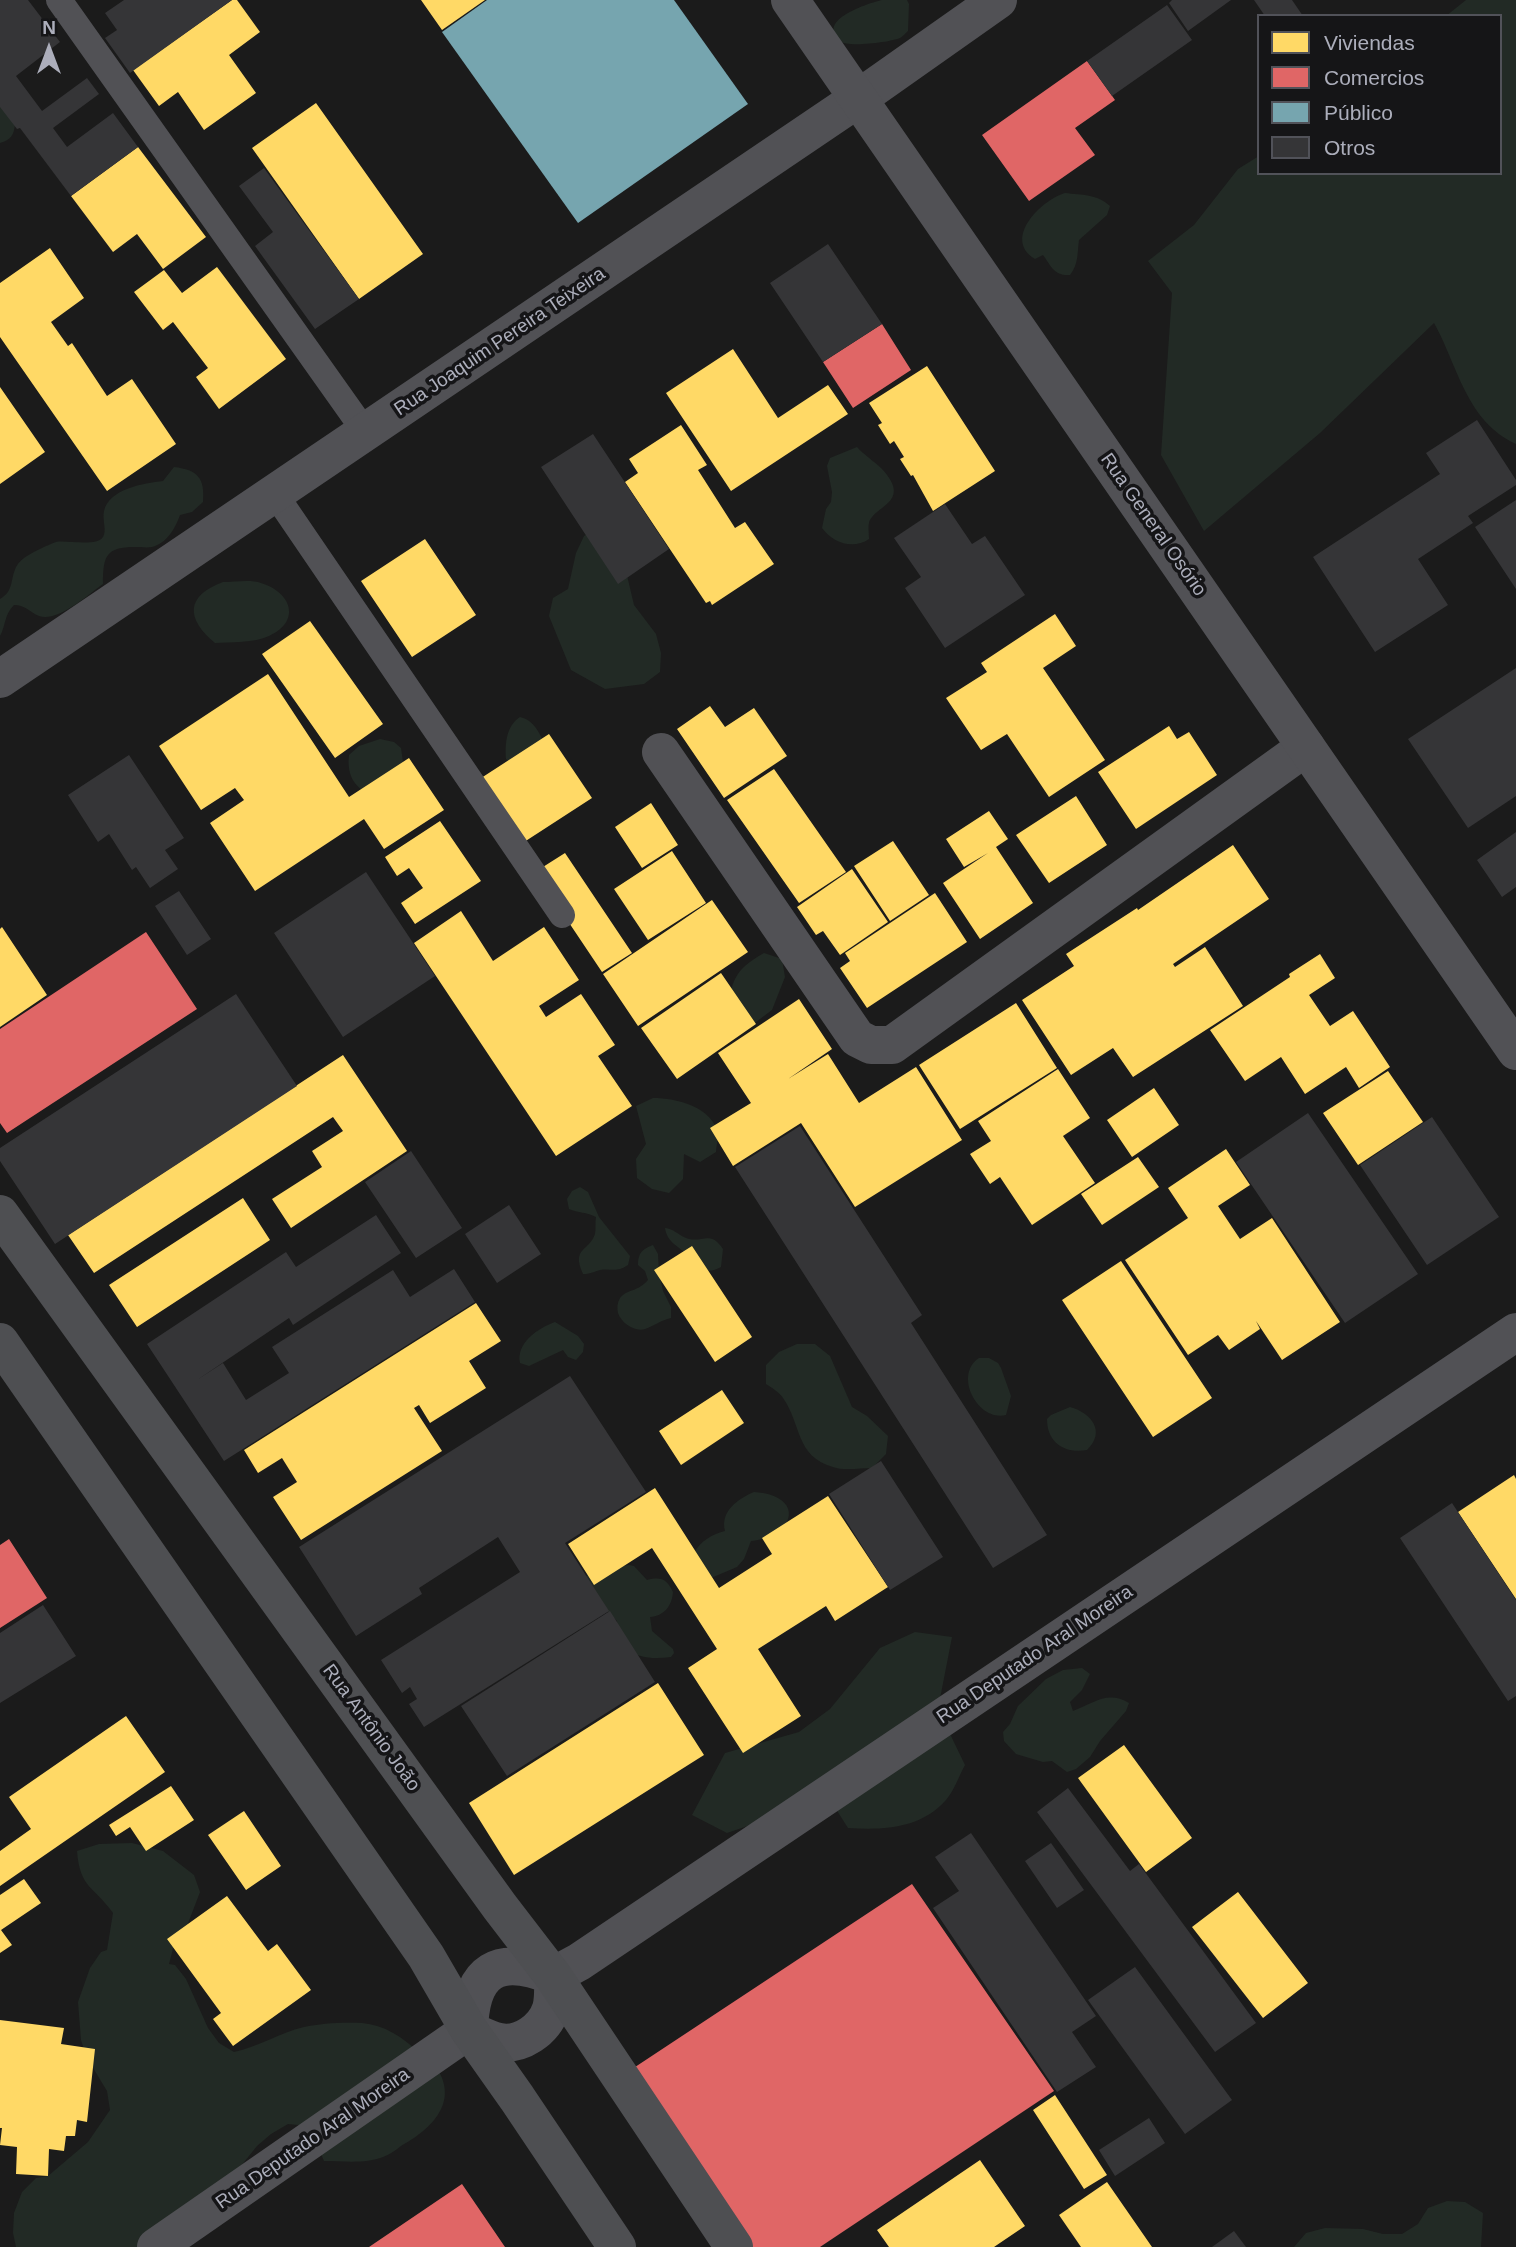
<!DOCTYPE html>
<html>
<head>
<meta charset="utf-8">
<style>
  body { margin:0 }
  #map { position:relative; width:1516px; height:2247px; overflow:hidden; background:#1b1b1b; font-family:Arial,sans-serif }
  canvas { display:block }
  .legend { position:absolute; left:1257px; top:14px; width:245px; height:161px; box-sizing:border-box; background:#151517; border:2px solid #515259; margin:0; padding:9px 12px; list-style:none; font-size:21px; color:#acaebb }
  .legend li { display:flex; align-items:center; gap:14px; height:35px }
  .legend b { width:35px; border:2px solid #515259 }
  .north { position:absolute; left:14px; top:14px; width:70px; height:70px; -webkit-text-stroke:5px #151517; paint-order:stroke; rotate:0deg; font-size:19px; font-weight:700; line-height:28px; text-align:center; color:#acaebb }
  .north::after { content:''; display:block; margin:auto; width:24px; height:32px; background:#acaebb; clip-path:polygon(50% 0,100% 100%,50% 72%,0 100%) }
</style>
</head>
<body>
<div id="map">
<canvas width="1516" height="2247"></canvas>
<ul class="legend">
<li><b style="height:19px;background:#ffd966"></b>Viviendas</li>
<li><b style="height:19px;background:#e06666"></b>Comercios</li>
<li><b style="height:19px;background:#76a5af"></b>Público</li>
<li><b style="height:19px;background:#353537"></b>Otros</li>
</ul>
<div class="north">N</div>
</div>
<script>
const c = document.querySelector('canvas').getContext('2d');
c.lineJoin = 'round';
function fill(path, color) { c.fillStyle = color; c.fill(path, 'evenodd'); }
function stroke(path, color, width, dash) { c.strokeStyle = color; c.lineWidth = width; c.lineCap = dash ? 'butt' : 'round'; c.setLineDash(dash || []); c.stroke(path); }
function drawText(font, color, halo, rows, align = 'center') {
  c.font = font + ' Arial,sans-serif'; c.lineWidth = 7; c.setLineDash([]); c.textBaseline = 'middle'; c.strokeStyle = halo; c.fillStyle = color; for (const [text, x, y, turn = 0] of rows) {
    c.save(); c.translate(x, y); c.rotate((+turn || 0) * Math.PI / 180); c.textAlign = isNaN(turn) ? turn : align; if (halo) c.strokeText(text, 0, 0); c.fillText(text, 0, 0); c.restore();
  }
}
fill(new Path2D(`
  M882,0H907L909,4L908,31C906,33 902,37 900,38C891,42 847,48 840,41C815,20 869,3 882,0Z
  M1466,0H1516V444C1466,421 1458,366 1434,323L1320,433L1204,531L1161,455L1172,293L1148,261L1194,225L1238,169L1259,156V173H1500V16H1446Z
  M0,105L15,124C14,135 11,140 0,143Z
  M1065,193C1082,195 1097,194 1110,206L1107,215L1079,240C1077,254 1079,263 1070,275C1054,276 1051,266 1043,255L1035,259C1002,239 1041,200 1065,193Z
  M857,447C864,455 874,461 882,469C913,503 874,505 869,523C868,527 869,534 869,539C853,550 833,543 822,528L826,509L831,502L832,492L827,466L830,458Z
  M174,467C198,470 205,478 203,502L192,512L180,515C175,529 167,543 152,547C147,548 140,547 135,547C106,547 103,556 103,584C89,594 57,623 39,616C29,612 26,605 14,605C4,615 6,625 0,636V599C14,591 10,580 16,567C21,557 36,551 46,546C47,546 55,542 56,542C66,540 97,547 103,537C107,531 102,519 104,511C109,489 144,483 163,481Z
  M599,526L621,550L634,605L656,634L661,653L660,672L644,684L605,689L571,670L549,616L553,598L568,589L576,553L584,536Z
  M223,582C234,582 251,579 261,583C291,592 302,621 269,636C254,643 231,642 215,643C186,619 185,596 223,582Z
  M520,717C537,721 542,739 548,753L513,765L506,759C505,744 506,726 520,717Z
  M380,739L394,742L401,748L404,769L367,793C352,785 347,772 349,755L359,746Z
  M764,953L782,959L785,977L772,1010L756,1022L738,1027L726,1014C733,981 732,971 764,953Z
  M653,1098C676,1098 714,1107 718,1135C718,1140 716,1147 716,1152L700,1162L684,1154L683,1179L669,1193L652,1189L637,1178L636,1159L646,1144L636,1106Z
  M580,1187L588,1192L599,1217L630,1256L628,1265C616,1273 612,1268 600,1270C593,1272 590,1274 583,1274C571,1247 589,1252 595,1234C596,1229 595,1222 596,1217C587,1212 578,1213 569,1209L567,1199L572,1191Z
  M665,1228C674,1229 677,1234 686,1238C702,1244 710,1229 723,1249L721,1267C715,1270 710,1272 704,1270C697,1267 692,1259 686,1254C677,1245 667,1242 665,1228Z
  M653,1245L658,1254L659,1273L663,1291L671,1307V1318C661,1320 654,1326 645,1329C635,1332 622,1324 618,1313C617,1308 617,1303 620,1298C627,1289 638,1292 648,1280L645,1271L638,1265C638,1253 642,1249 653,1245Z
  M555,1322L578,1336L584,1344L583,1352L576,1360L568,1357L563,1350L529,1366L520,1363C516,1343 538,1328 555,1322Z
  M797,1344H815L830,1356L852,1407L867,1416L888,1436L886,1454L872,1468C860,1468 844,1471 833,1467C795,1456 802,1425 783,1398C779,1392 772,1388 766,1384V1365L779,1352Z
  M979,1358H989L998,1363L1001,1368L1011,1396L1006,1415C978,1422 953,1375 979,1358Z
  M1070,1407C1092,1413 1106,1432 1087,1450C1065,1454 1047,1443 1047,1419L1051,1415Z
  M754,1492C805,1495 797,1536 751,1541L744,1559L737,1567L711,1578L694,1553C700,1541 713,1534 725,1531C720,1511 738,1499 754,1492Z
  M629,1565L634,1566L647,1580C661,1577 666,1578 673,1592C672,1606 664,1616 650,1617L652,1631L673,1649L674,1653L671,1657C641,1661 617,1654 617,1621L607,1611L583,1577L607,1568Z
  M915,1632L952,1637L938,1709L965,1765C959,1776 954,1791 946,1800C920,1829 884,1830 848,1828L829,1798L727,1833L692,1815L725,1753L799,1732L830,1709L880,1648Z
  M1082,1668L1090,1674L1082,1690L1070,1702L1073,1711C1094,1703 1108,1690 1129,1703L1126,1711L1100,1741L1090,1757L1076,1769L1067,1772L1052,1761L1043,1762L1016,1754L1004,1741L1003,1732L1010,1724L1018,1706L1046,1679L1063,1670Z
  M132,1843L163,1851L194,1875L200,1892L187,1926L175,1941L169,1964L175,1965L186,1979L208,2028L219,2043L234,2052C258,2047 279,2033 304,2027C321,2023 344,2022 362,2023C384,2025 403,2037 418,2052C424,2058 433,2064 438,2070C459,2105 428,2131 401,2146C396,2150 389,2155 383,2157C366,2164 343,2161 324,2161L309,2126L288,2124L271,2134L257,2146L207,2208L156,2247H16L13,2233L14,2213L22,2192L36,2178L48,2176L88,2142L110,2110L107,2091L87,2058L81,2040L78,2002L90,1968L101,1952L107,1950L113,1913C94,1886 80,1889 77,1851L99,1844Z
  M1447,2201L1465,2202L1483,2213L1481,2247H1294L1306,2233L1325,2228L1363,2229L1383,2234H1402L1418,2224L1428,2208Z`), '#222a25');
fill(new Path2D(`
  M232,0H237L260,32L229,55L256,93L204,130L178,92L159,106L133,70Z
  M421,0H485L442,30Z
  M316,103L423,254L359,299L252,148Z
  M138,147L206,237L163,269L137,234L113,252L71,196Z
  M50,248L84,298L51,322L68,346L72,343L107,396L132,379L176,444L107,491L0,337V283Z
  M217,267L286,359L219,409L196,377L208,368L173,322L163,330L134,292L164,270L182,293Z
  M733,349L778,418L828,385L848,414L731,491L666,393Z
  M927,366L995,471L933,511L913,475L911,476L900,459L904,457L894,441L890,444L878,425L882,423L869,403Z
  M0,387L45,452L0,484Z
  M681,425L707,465L698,470L735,528L745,522L774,564L712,605L710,601L706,603L625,482L638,473L629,459Z
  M425,539L476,615L412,657L361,581Z
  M1055,614L1076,646L1043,668L1105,760L1049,797L1007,734L981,750L946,698L987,672L981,663Z
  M310,621L383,724L335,758L262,654Z
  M268,674L349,797L409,758L444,810L384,849L364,819L255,891L210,823L244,800L235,788L201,810L159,746Z
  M710,706L725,727L754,708L787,756L724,798L677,729Z
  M1169,726L1177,739L1189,732L1217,775L1136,829L1098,772Z
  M549,734L592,798L518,846L475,782Z
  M774,769L846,872L799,903L727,800Z
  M1076,796L1107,845L1049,883L1016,835Z
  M651,803L678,845L642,868L615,827Z
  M989,811L1008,839L996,847L1033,903L980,939L943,883L988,853L964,867L946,839Z
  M440,821L481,881L415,924L401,903L423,888L409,868L397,876L385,857Z
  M893,841L929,895L890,921L854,866Z
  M1233,845L1269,899L1173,964L1175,967L1205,947L1243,1006L1133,1077L1113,1048L1071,1075L1022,1000L1074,966L1066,954L1137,908L1138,910Z
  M672,851L706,903L648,940L614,889Z
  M565,853L632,953L602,972L535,872Z
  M852,869L888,922L840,955L823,931L816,935L797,907Z
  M935,893L967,942L867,1008L840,968L850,961L845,953Z
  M712,900L748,952L638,1026L603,974Z
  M461,911L493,961L544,927L579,980L539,1006L546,1017L581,994L615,1045L598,1056L632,1106L556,1156L414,943Z
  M2,927L47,995L0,1027V929Z
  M1320,954L1335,978L1309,995L1330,1026L1353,1011L1390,1067L1359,1088L1346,1067L1305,1094L1281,1057L1245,1081L1210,1030L1290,977L1289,974Z
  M721,973L756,1024L677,1079L641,1028Z
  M799,999L832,1049L788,1079L828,1054L859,1103L916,1067L962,1140L855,1207L801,1123L733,1166L710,1128L751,1103L718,1053Z
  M1016,1003L1057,1068L960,1129L919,1065Z
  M343,1055L407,1151L291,1228L272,1199L322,1167L312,1151L343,1131L333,1117L94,1273L68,1235Z
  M1058,1069L1090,1118L1063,1136L1095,1183L1032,1225L1000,1177L990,1184L970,1154L991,1141L978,1121Z
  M1388,1071L1423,1122L1358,1165L1323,1113Z
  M1154,1088L1179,1125L1132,1157L1107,1120Z
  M1226,1149L1250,1185L1218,1206L1240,1239L1272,1218L1340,1322L1282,1360L1256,1321L1260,1329L1229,1350L1218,1335L1188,1355L1125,1260L1188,1218L1168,1188Z
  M1138,1157L1159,1187L1102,1225L1081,1194Z
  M243,1198L270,1240L137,1327L109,1285Z
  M692,1246L752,1337L715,1362L654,1270Z
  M1121,1261L1212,1398L1153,1437L1062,1300Z
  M476,1303L501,1341L469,1361L486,1388L430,1423L419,1405L414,1408L442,1451L301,1540L273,1497L297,1482L282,1458L258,1473L244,1450Z
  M722,1390L744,1423L681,1465L659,1431Z
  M1514,1475L1516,1479V1599L1458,1512Z
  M655,1488L719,1588L772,1554L762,1538L828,1496L888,1587L835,1621L826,1606L758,1649L801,1716L743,1753L688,1668L717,1649L652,1548L594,1585L568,1544Z
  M658,1683L704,1755L514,1875L469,1803Z
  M126,1716L165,1772L0,1886V1851L31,1829L9,1797Z
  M1124,1745L1192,1838L1146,1872L1078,1778Z
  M171,1786L194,1820L146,1851L130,1827L116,1836L109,1825Z
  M244,1811L281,1866L246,1890L208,1835Z
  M24,1879L41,1903L1,1930L12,1945L0,1953V1895Z
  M1238,1892L1308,1983L1263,2018L1192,1927Z
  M227,1896L268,1951L277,1944L311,1990L233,2046L213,2019L221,2013L167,1939Z
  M0,2020L64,2028L61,2044L95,2049L87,2122L77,2120L75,2136H66L64,2151L49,2149L48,2176L16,2174L17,2147L0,2145L2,2128H0Z
  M1055,2095L1107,2175L1084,2189L1033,2110Z
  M980,2160L1025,2226L994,2247H889L877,2230Z
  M1107,2182L1152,2247H1081L1059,2215Z`), '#ffd966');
fill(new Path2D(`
  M1087,61L1115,100L1075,128L1095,155L1029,201L982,135Z
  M882,324L911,370L853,408L823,362Z
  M146,932L197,1009L7,1133L0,1123V1029Z
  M9,1539L47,1598L0,1628V1545Z
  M912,1884L1054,2091L820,2247H747L626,2073Z
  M462,2184L505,2247H369Z`), '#e06666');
fill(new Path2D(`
  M487,0H674L748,104L578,223L442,32Z`), '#76a5af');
fill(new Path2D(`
  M0,0H28L60,42L16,76L42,111L87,78L99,94L53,128L67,147L113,113L138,147L71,196L20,128L17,129L0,107Z
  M124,0H232L130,73L105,38L117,30L105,13Z
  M1172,0H1231L1188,31L1169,3Z
  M1254,0H1292L1303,16H1265Z
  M1167,5L1192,40L1112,96L1087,61Z
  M264,168L359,299L315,329L255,246L273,232L239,186Z
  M828,244L882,324L823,362L770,283Z
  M1477,420L1516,480V485L1468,516L1473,523L1418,559L1448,605L1375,652L1313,557L1440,474L1426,453Z
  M593,434L669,549L618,584L541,467Z
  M1516,500V589L1475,527Z
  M945,504L972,544L985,536L1025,595L945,648L905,588L921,577L894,538Z
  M1516,668V796L1468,828L1408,739Z
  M129,755L184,838L165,850L178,869L150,888L136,867L132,870L109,834L98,842L68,795Z
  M1516,832V887L1502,897L1477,860Z
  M366,872L435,976L343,1037L274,933Z
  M179,891L211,939L187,955L155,906Z
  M236,994L297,1086L55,1244L0,1161V1148Z
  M1308,1113L1418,1274L1345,1323L1236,1162Z
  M1432,1117L1499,1217L1427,1265L1360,1165Z
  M800,1126L922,1315L911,1323L1047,1535L993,1568L735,1167Z
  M411,1151L462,1228L416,1258L365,1182Z
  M509,1205L541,1254L497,1283L465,1234Z
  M376,1215L401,1253L293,1325L289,1318L197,1380L223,1363L246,1400L289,1373L272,1347L393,1270L410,1297L454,1269L475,1302L224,1461L147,1344L286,1252L296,1267Z
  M570,1376L646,1492L565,1543L609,1611L424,1727L409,1704L417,1699L410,1687L402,1693L381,1660L520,1572L498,1537L419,1588L422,1594L356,1636L299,1547Z
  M881,1461L943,1557L890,1590L829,1494Z
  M1452,1503L1516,1600V1696L1508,1701L1400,1538Z
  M43,1605L76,1656L0,1703V1633Z
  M610,1611L655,1682L507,1776L461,1706Z
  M1068,1788L1130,1871L1139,1864L1256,2023L1215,2052L1037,1812Z
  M971,1833L1096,2016L1072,2032L1096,2067L1057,2092L933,1908L959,1891L935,1857Z
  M1051,1843L1084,1890L1057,1908L1025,1861Z
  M1135,1967L1232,2100L1185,2134L1088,2000Z
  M1149,2118L1165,2143L1115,2176L1099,2150Z
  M1234,2231L1246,2247H1212Z`), '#353537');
stroke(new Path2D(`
  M59,0L366,433
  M275,494L562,915`), '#515155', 26);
stroke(new Path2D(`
  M0,679L859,98L998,0
  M661,752L857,1038L871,1045H892L1306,747
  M553,1976L579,1962L1516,1332
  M469,2030C478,2034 489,2040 499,2042C521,2046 544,2030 551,2009C554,1999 553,1987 553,1976
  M469,2030C471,1969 498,1954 553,1976
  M156,2247L469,2030`), '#515155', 38);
stroke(new Path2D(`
  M790,0L1516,1051`), '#515155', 38);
stroke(new Path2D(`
  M0,1214L500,1907L553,1976L734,2247
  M0,1342L426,1956L469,2030L517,2098L617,2247`), '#4e4f52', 38);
drawText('19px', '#acaebb', '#151517', [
  ["Rua Joaquim Pereira Teixeira",500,342,-34],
  ["Rua General Osório",1153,525,55],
  ["Rua Deputado Aral Moreira",1035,1655,-34],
  ["Rua Antônio João",371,1728,54],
  ["Rua Deputado Aral Moreira",313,2139,-35]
]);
</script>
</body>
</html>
